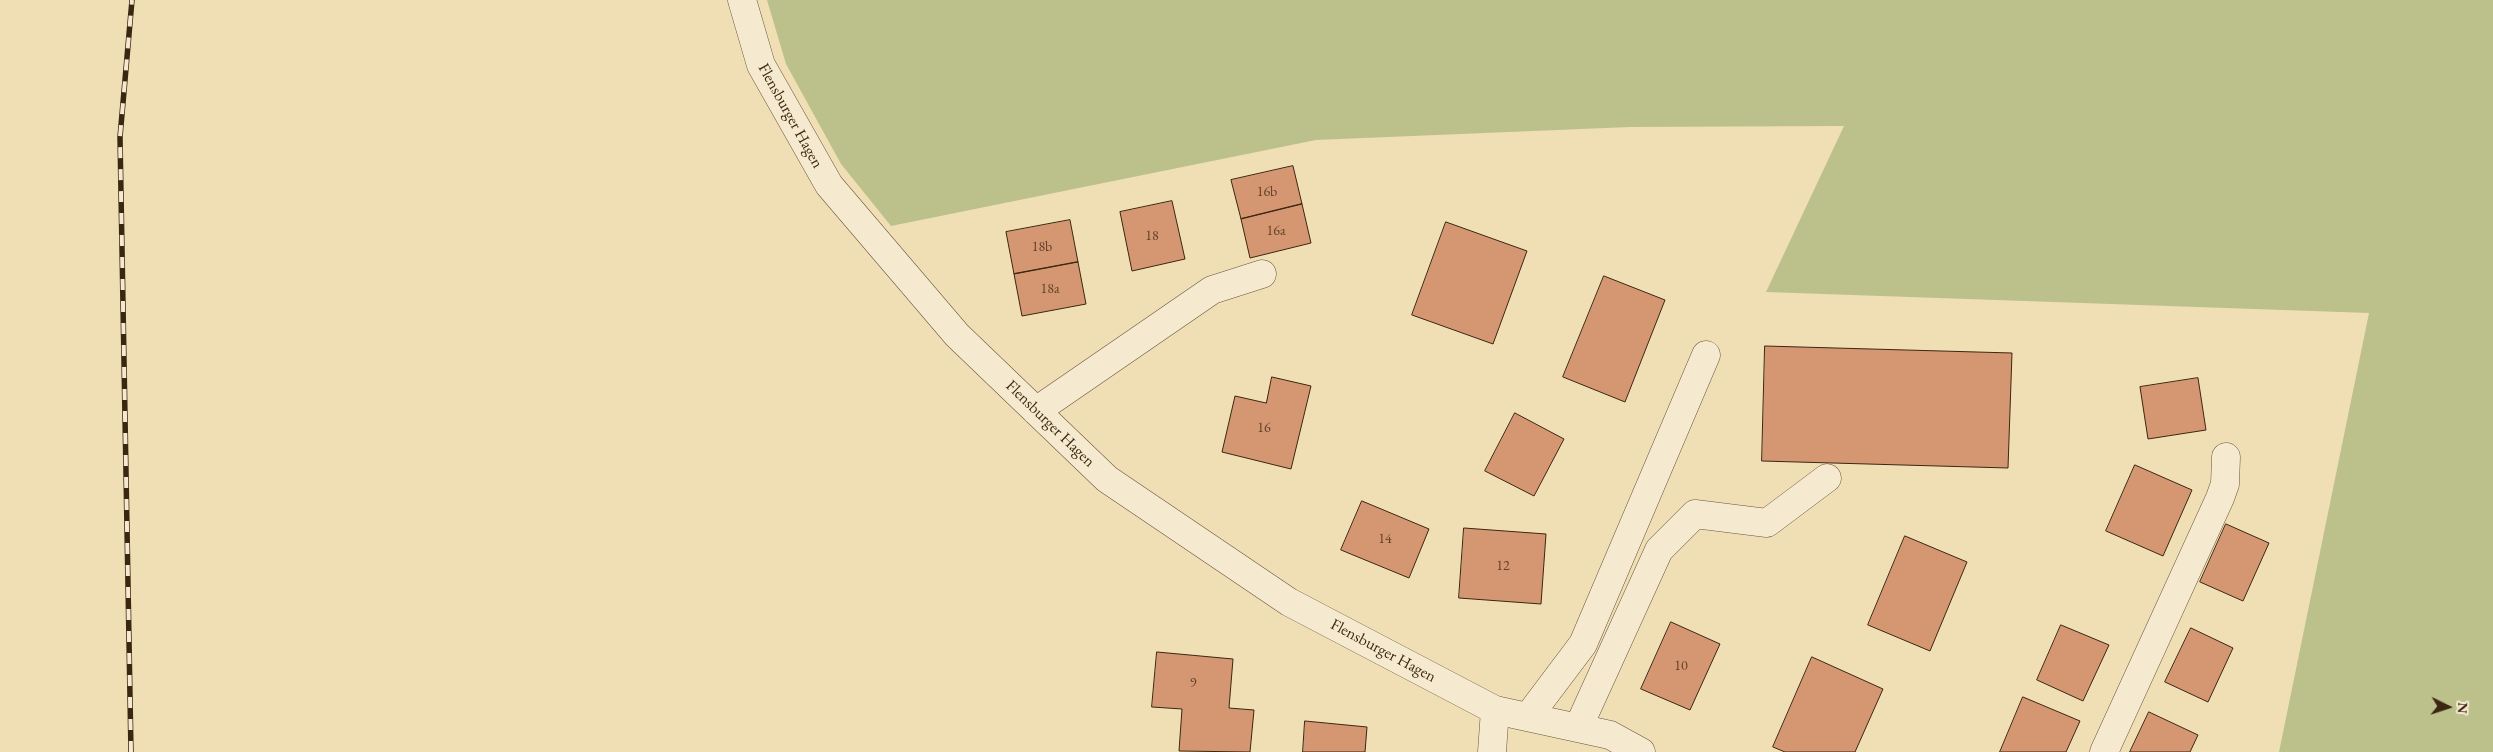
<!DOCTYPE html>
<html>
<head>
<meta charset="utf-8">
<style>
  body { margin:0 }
  #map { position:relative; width:2493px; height:752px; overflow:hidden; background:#f0dfb5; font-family:"EB Garamond",serif }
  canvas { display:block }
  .north { position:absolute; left:2423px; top:682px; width:50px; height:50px; -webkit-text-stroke:4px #f5eacf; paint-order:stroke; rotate:94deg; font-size:14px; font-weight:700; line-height:20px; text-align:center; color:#3b2612 }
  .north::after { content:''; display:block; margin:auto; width:18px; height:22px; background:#3b2612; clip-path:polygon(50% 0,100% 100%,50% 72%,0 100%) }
</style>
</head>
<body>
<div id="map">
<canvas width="2493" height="752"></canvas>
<div class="north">N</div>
</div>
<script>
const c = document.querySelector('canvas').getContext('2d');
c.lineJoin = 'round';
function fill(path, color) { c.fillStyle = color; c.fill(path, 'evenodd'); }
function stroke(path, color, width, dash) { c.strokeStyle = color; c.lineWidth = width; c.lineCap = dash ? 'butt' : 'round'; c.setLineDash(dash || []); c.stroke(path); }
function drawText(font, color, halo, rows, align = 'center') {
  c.font = font + ' "EB Garamond",serif'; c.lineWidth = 4; c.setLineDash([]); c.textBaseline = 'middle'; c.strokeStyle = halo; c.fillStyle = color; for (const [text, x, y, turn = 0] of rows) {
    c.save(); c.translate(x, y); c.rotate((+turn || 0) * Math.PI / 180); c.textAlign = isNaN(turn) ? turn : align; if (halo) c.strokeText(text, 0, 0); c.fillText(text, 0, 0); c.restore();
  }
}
fill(new Path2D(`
  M767,0H2493V752H2279L2369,313L1766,292L1844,126L1630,127L1316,140L891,226L841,164L786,64Z`), '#bcc18c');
const building = new Path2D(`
  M1293,166L1302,204L1241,219L1231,180Z
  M1172,201L1185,259L1132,271L1120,212Z
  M1302,204L1311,243L1250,258L1241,219Z
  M1070,220L1078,262L1014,274L1006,232Z
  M1446,222L1527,251L1493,344L1412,315Z
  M1078,262L1086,304L1022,316L1014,274Z
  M1604,276L1665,300L1625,402L1563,377Z
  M1765,346L2012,353L2008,468L1762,461Z
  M1272,377L1311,386L1291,469L1222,452L1235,396L1266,403Z
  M2198,378L2206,430L2148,439L2140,387Z
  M1515,413L1564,439L1534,496L1485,471Z
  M2135,465L2192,490L2163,556L2106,531Z
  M1362,501L1429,529L1409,578L1341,550Z
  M2226,524L2269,543L2243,601L2200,582Z
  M1464,528L1546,534L1541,604L1459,598Z
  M1905,536L1967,562L1930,651L1868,625Z
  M1671,622L1720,644L1690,710L1641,689Z
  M2061,625L2109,645L2083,701L2037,680Z
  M2191,628L2233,648L2208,702L2165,682Z
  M1157,652L1233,659L1229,708L1254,710L1250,752L1179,751L1182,709L1152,707Z
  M1812,657L1883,689L1855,752H1785L1773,747Z
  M2023,697L2080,721L2066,752H2000Z
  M2149,712L2198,735L2190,752H2130Z
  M1305,721L1367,727L1365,752H1303Z`);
fill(building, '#d59672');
stroke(building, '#3b2612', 1);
const minor = new Path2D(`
  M742,0L761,65L829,185L957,335L1107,479L1289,602L1495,710L1610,735L1641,752
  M1036,411L1212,290L1262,274
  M1528,717L1583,644L1706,355
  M1578,728L1659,550L1695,514L1767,523L1827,478
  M1492,752L1495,710
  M2104,752L2220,498L2225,484L2226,457`);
stroke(minor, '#68543b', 29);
stroke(minor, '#f5eacf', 28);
const rail = new Path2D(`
  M131,752L120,137L132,0`);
stroke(rail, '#3b2612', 5.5);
stroke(rail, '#f5eacf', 4, [11]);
drawText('14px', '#62422a', null, [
  ["16b",1267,192],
  ["16a",1276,231],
  ["18",1152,236],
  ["18b",1042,247],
  ["18a",1050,289],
  ["16",1264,428],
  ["14",1385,539],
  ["12",1503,566],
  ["10",1681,666],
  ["9",1193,683]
]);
drawText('16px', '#3b2612', '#f5eacf', [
  ["Flensburger Hagen",790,116,61],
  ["Flensburger Hagen",1050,424,44],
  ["Flensburger Hagen",1383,651,28]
]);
</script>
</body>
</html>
